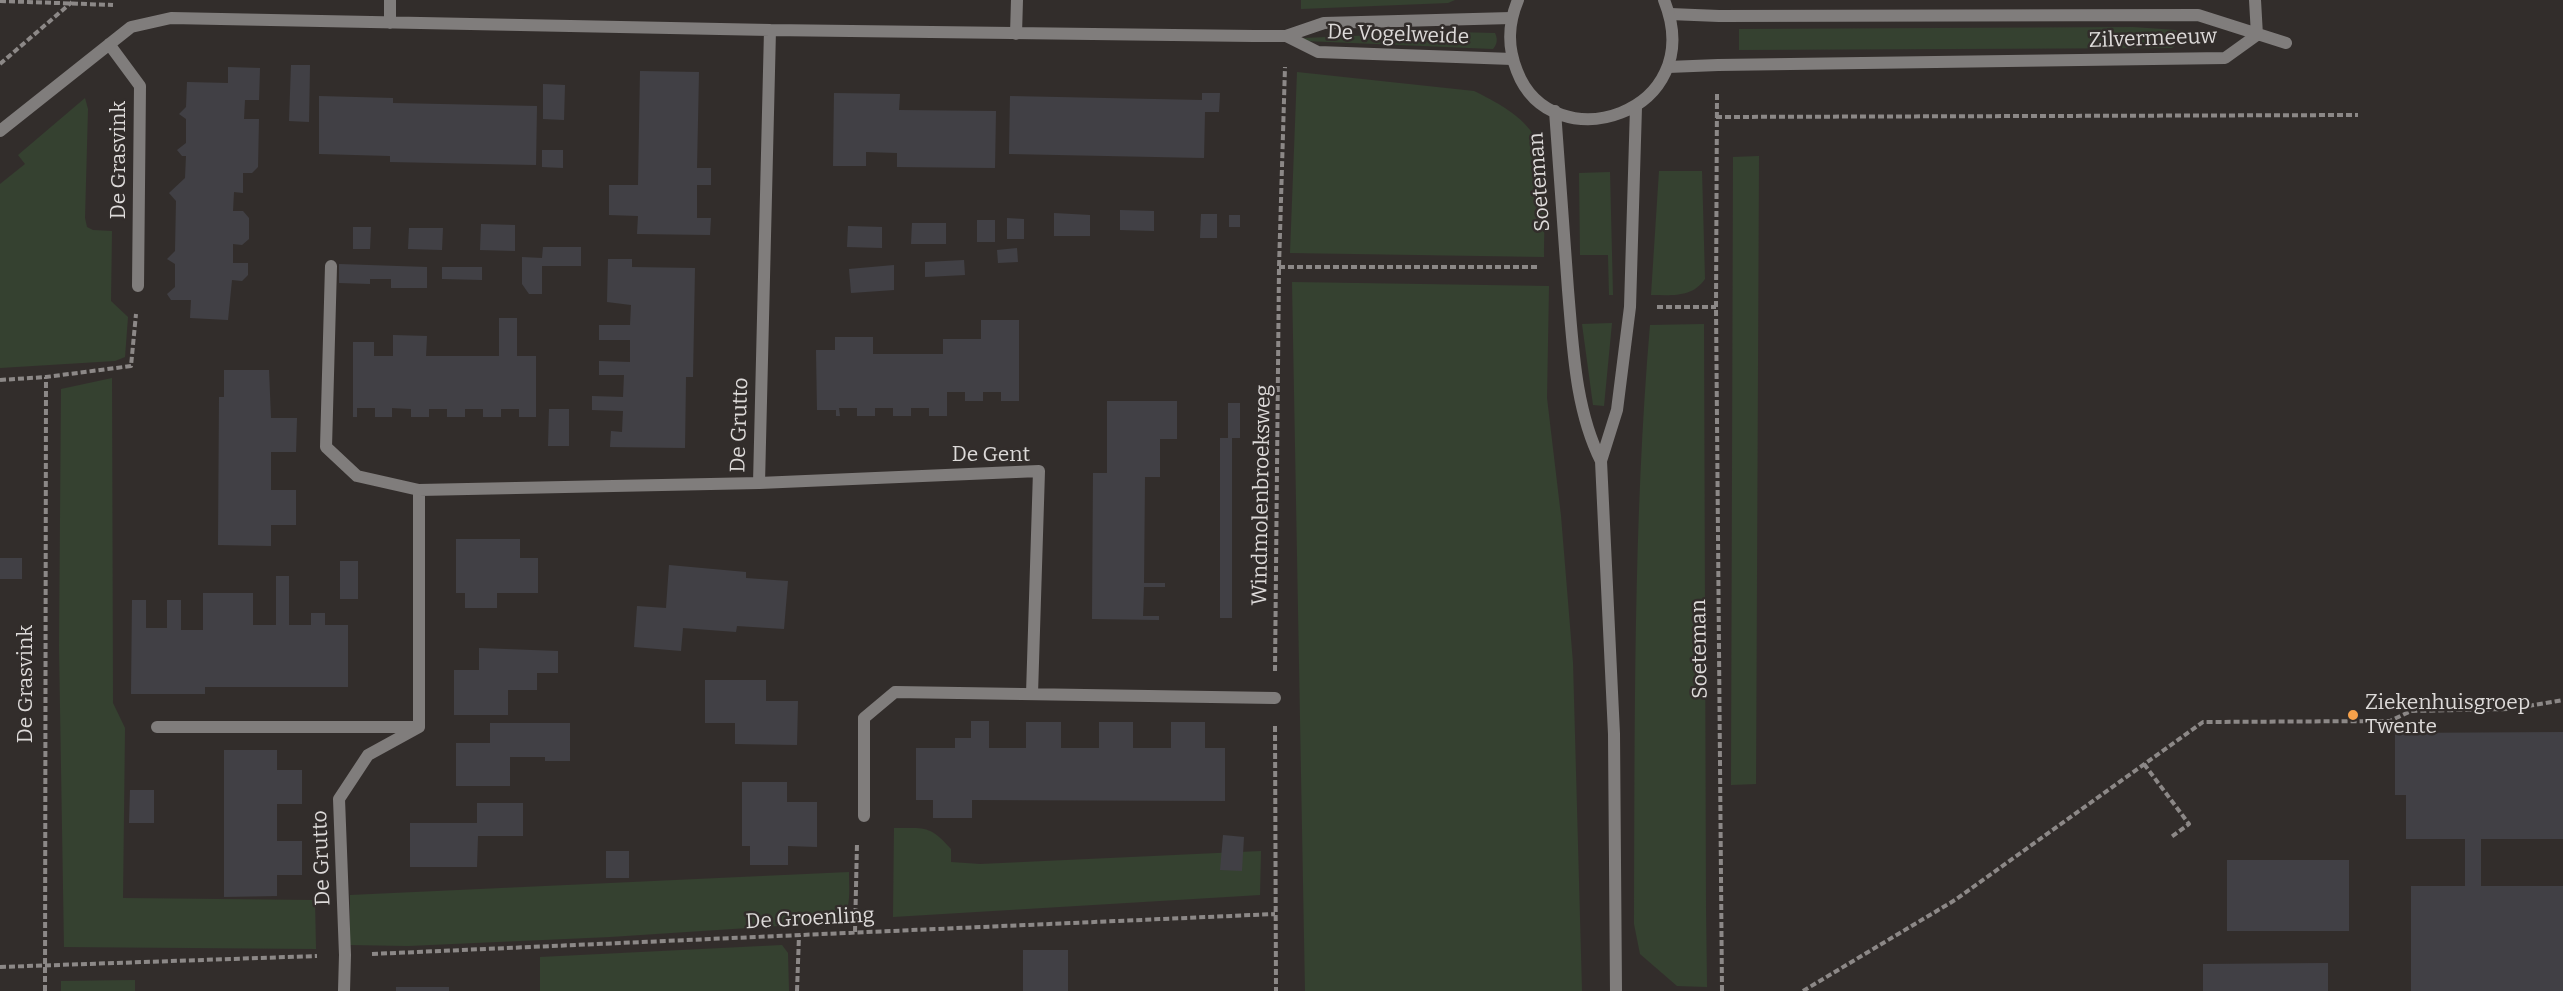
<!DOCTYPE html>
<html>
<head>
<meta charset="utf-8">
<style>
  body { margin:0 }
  canvas { display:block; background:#322d2b }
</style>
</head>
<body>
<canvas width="2563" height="991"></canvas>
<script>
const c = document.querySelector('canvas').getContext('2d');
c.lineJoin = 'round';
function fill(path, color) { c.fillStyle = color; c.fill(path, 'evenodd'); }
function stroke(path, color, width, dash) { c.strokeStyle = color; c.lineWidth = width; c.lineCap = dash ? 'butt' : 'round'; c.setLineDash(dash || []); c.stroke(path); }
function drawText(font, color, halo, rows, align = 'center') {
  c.font = font + ' Bitter,serif'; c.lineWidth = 5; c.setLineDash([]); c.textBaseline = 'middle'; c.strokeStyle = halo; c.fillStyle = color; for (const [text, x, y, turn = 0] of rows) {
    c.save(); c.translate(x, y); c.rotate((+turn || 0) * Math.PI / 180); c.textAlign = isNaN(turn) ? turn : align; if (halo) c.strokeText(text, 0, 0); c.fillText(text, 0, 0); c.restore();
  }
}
fill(new Path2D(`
  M1301,0H1455L1448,3L1301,9Z
  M2133,27L2176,30L2179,42L2172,48L1739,50V29Z
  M1452,32L1495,33C1498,40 1497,44 1493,49L1305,41L1303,38Z
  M1297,72L1474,91C1493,100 1525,117 1535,138C1548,165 1544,225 1544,257L1290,253Z
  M85,98L88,109L85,218L87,227L93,230L112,231L111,301L128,317L125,357L115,361L0,368V184L25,164L18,155Z
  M1759,156L1756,784L1731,785L1733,157Z
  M1659,171H1702L1705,279C1692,298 1672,295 1651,295Z
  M1610,172L1613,295H1609L1608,255H1580L1579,173Z
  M1292,282L1549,286L1547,398L1561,516L1573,663L1582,991H1305Z
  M1612,323L1604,406L1593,405L1582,324Z
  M1704,324L1706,909L1707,987L1677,986L1640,954L1634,924C1635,724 1633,524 1650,325Z
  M112,378L113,703L125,728L123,898L315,900L316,949L64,947L59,647L61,389Z
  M894,828C925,828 930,825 951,849V862L980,864L1261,851L1260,895L893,917Z
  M849,872C849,889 852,909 840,922L610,937L408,946L350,945V895Z
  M782,945L788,953L789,991H540V957Z
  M135,980V991H61V981Z`), '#354130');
fill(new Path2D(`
  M291,65H310L309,122L289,121Z
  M228,67L260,68L259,100H245L244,119H259L258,167L252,173H243V193L234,192L233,211H243L249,218V239L242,245L233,244V263H248V275L242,281L232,280L228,320L190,318L191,300H171L167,294L175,287V264L167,259L175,251L176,201L169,193L185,178L186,156H182L177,150L186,143V119L179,114L186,107L187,82L228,83Z
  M640,71L699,72L697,168H711V185H697V218H711L710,235L637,234L638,216L609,215V185H638Z
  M543,84L565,85L564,120L543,119Z
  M834,93L900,94L899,110L996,111L995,168L897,167V153L866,152V166H833Z
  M1202,93H1220L1219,112H1205L1204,158L1009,154L1010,96L1202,100Z
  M319,96L393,98V103L537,106L536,165L390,162V156L319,154Z
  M542,150H563V168L542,167Z
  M1120,210L1154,211V231L1120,230Z
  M1054,213L1090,215V236H1054Z
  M1201,214H1217V238H1200Z
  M1229,215H1240V227H1229Z
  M1007,218L1024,219V239H1007Z
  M977,220H995V242H977Z
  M912,223H946V244H911Z
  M481,224L515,225V251L480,250Z
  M848,226L882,227V248L847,247Z
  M353,227H371L370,249H353Z
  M409,228H443L442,250L408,249Z
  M543,247H581V266H542V294H529L522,284V257L542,258Z
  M1017,248L1018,262L998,263L997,250Z
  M608,259H632V267L695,268L693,377H686L685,448L610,447L611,431L622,432L623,411L592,410V396L623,397L624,375H599V361L630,362V340H599V325H630L631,305L607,302Z
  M964,260L965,275L925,277V262Z
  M339,264L427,267V288H391V279H370V284L339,283Z
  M894,265V290L851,293L849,269Z
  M442,267H482V280L442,279Z
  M499,318H517V356H536V417H519V409H501V417H483V409H465V417H447V409H429V417H411V409L392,408V417H375V408H357V417H353V342H374V356H393V335L427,336L426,356H499Z
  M981,320H1019V401H1001V392H983V401H965V392H947V416H929V408H911V416H893V408H875V416H857V408H839L840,416H836V410H817L816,350H835V337H873V354H943V339H981Z
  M224,370H269L271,418H297L296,452H271V490H296V525H271V546L218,545L219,397H224Z
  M1107,401H1177V439H1160V477H1145L1144,583H1165V587H1144L1143,616H1159V620L1092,619L1093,473H1107Z
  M1228,403H1240V438H1232V618H1220V438H1228Z
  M549,409H569V446H548Z
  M456,539H520V558H538V593H497V608H465V593H456Z
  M0,558H22V579H0Z
  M340,561H358V599H340Z
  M669,565L746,572V578L788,581L784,629L737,626L736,632L683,628L681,651L634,647L637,606L666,608Z
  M276,576H289V625H311V613H325V625H348V687H205V694H131L132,600H146V628H167V600H181V630H203V593H253V625H276Z
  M479,648L558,651V673H537V690H508V715H454V670H479Z
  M705,680H766V701H798L797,745L735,744V723H705Z
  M971,721H989V748H1026V722H1061V748H1099V722H1133V748H1171V722H1205V748H1225V801L972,800V818H933V800H916V748H955V738H971Z
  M490,723H570V761H545V757H510V786H456V743H490Z
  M2563,732V839H2481V886H2563V991H2411V886H2465V839H2406V795H2395V733Z
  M224,750H277V770H302V804H277V841H302V875H277V896L224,897Z
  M742,782H787V802H817V847L788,846V865H750V846H742Z
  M130,790H154V823H129Z
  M477,803H523V836H478L477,867H410V823H477Z
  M1223,835L1244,837L1242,871L1220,870Z
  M606,851H629V878H606Z
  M2227,860H2349V931H2227Z
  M1023,950H1068V991H1023Z
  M2328,963V991H2203V964Z
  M396,987H449V991H396Z`), '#414045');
stroke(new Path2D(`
  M0,1L113,5
  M0,64L72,2
  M1717,94L1716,307L1722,991
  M1716,117L2358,115
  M1279,267H1539
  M1657,307H1716
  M0,380L46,377L131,366L136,314
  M1275,671L1279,267L1285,67
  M1275,726L1276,991
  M2144,764L2189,824L2170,838
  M855,932L857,843
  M372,954L1275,914
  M0,967L317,956
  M45,991L46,377
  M797,991L799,935
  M1803,991L1955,900L2203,722L2390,721L2411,711L2511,709L2563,700`), '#8c8887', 4, [6, 3]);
stroke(new Path2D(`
  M2255,0L2257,35
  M1670,14L1719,16L2198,15L2286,43
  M390,23V0
  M1016,34L1017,0
  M1286,36L1318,52L1512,59
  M109,44L140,86L138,286
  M1668,67L1718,65L2225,58L2257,35
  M0,131L131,27L171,18L770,30L1254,36H1286L1324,23L1511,18
  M331,266L326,447L357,476L419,490L759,483L1039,471L1032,694
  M759,483L770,30
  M419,490V727
  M157,727H418
  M864,816V718L895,692L1275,698
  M344,991L345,955L339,799L368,755L419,727`), '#807d7c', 12);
stroke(new Path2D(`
  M1518,0C1508,24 1507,46 1517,71C1552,163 1710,114 1664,0
  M1555,111C1559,171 1564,230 1568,290C1573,347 1575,409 1601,461
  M1616,991L1614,734L1601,461L1617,410L1630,307L1636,107`), '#807d7c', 12);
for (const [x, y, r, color] of [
  [2353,715,6,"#f7a14a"]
]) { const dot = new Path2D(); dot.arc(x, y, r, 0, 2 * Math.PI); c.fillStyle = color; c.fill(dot); stroke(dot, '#322d2b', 2); }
drawText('21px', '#dddad9', '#322d2b', [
  ["De Vogelweide",1398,35,2],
  ["Zilvermeeuw",2153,39,-2],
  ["De Grasvink",119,160,-90],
  ["Soeteman",1540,182,-94],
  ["De Grutto",740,425,-88],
  ["De Gent",991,455],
  ["Windmolenbroeksweg",1262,495,-89],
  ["Soeteman",1700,649,-91],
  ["De Grasvink",26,684,-90],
  ["De Grutto",322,858,-92],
  ["De Groenling",810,919,-3]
]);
drawText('21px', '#dddad9', '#322d2b', [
  ["Ziekenhuisgroep",2365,703],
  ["Twente",2365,727]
], 'left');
</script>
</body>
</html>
